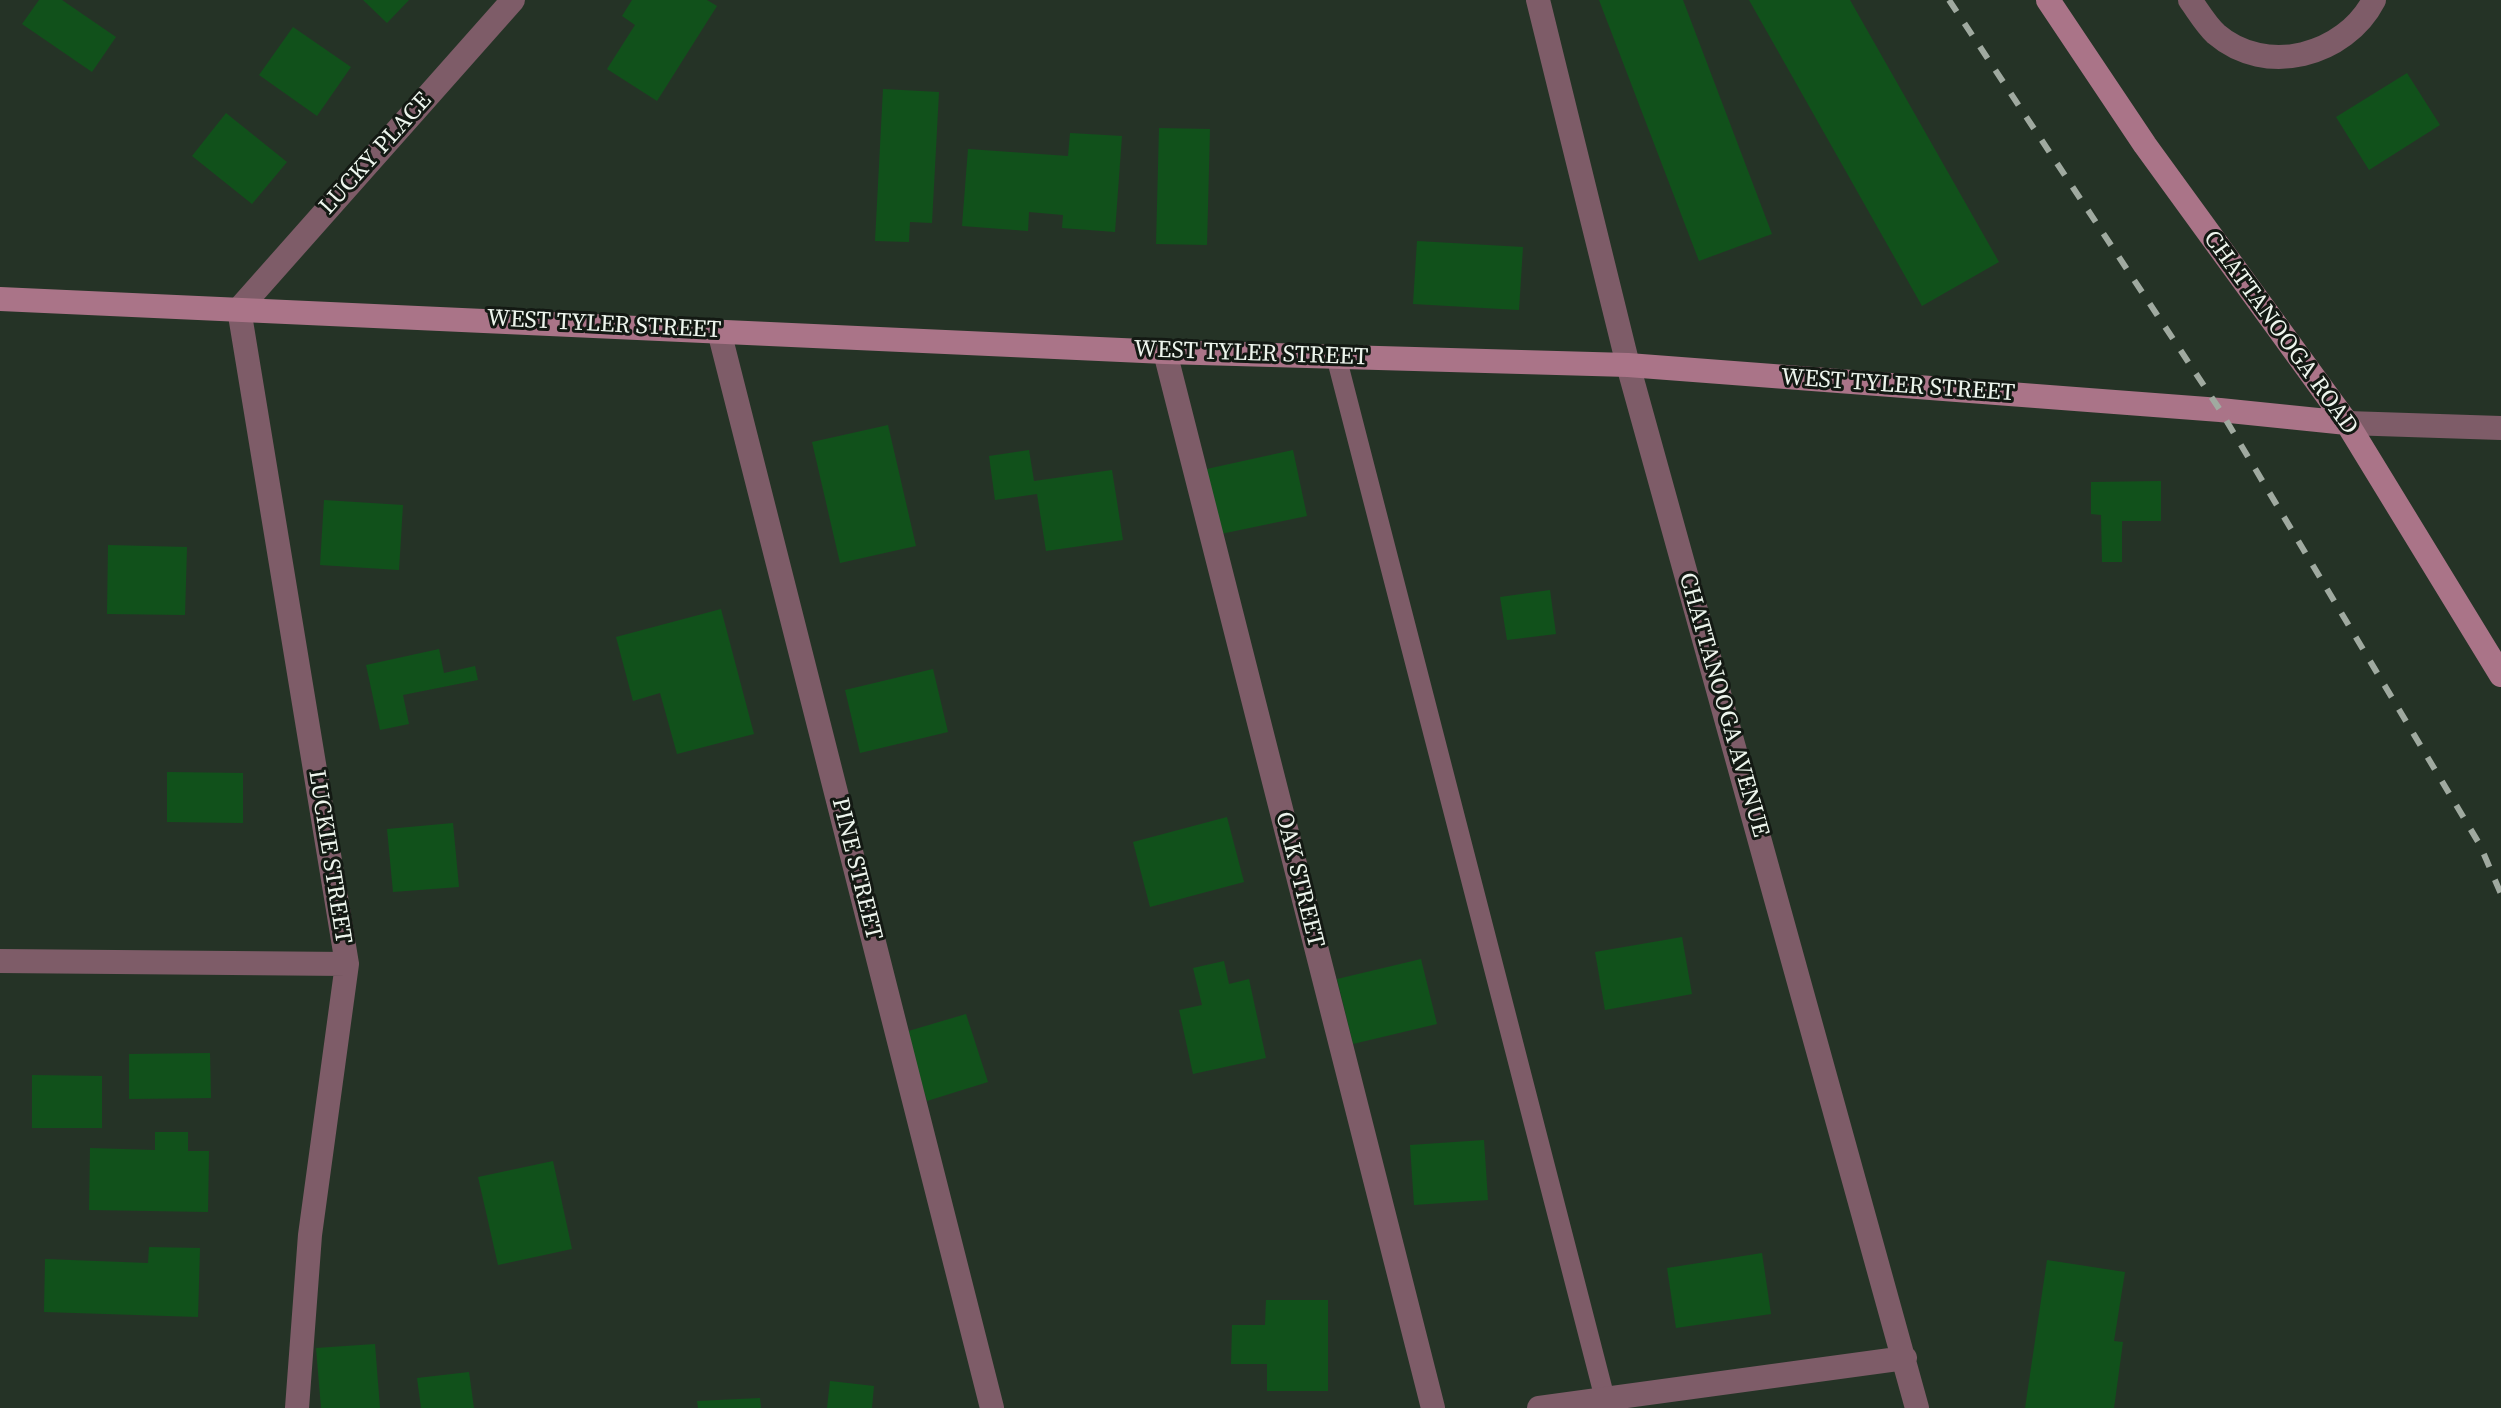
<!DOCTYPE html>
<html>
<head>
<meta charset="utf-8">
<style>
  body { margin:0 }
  canvas { display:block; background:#253326 }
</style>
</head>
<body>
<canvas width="2501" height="1408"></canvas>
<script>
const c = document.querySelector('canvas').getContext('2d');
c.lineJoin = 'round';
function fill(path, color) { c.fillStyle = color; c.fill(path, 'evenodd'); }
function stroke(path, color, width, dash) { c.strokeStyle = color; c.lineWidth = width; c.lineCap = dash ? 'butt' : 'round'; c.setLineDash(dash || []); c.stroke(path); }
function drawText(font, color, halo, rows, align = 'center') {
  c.font = font + ' "Source Serif 4",serif'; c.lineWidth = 6; c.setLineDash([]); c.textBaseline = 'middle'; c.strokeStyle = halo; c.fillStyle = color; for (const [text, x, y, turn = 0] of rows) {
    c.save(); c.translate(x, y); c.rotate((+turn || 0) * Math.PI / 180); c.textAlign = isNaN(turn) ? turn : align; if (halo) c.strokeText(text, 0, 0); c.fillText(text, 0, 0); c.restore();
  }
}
fill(new Path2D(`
  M39,0H62L116,37L92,72L22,24Z
  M363,0H409L387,23Z
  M632,0H707L717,6L657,101L607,69L635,25L622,16Z
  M1599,0H1683L1772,234L1699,261Z
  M1749,0H1850L1999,262L1922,306Z
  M293,27L351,67L317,116L259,75Z
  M2407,73L2440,125L2369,170L2336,117Z
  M883,89L939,92L932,223L910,222L909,242L875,241Z
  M226,113L287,162L252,204L192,156Z
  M1159,128L1210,129L1207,245L1156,244Z
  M1070,133L1122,136L1115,232L1062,228L1063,215L1029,212L1028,231L962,226L968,149L1068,156Z
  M1417,241L1523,247L1519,310L1413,304Z
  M888,425L916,546L840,563L812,442Z
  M1029,450L1034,481L1112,470L1123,540L1046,551L1037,494L995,500L989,456Z
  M1293,450L1307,516L1216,535L1202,470Z
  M2161,481V521H2122V562H2102L2101,515L2091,514V482Z
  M324,500L403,505L399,570L320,565Z
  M108,545L187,547L185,615L107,614Z
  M1550,590L1556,634L1507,640L1500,597Z
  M721,609L754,734L677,754L660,693L633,701L616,637Z
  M439,649L444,673L475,666L478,680L403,695L409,724L380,730L366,665Z
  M933,669L948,732L860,753L845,690Z
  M167,772L243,773V823L167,822Z
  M1227,817L1244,882L1150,907L1133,842Z
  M453,823L459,887L393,892L387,829Z
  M1682,937L1692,994L1605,1010L1595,952Z
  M1421,959L1437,1024L1353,1044L1337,979Z
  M1224,961L1229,984L1249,979L1266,1058L1193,1074L1179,1010L1202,1005L1193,968Z
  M966,1014L988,1082L927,1101L905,1032Z
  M210,1053L211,1098L129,1099V1054Z
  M32,1075L102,1076V1128H32Z
  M155,1132H188V1151H209L208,1212L89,1210L90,1148L155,1150Z
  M1484,1140L1488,1200L1414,1205L1410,1145Z
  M553,1161L572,1249L498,1265L478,1177Z
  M149,1247L200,1248L198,1317L44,1312L45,1259L148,1263Z
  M1762,1253L1771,1314L1676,1328L1667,1268Z
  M2047,1260L2125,1272L2114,1341L2123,1342L2114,1408H2025Z
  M1266,1300H1328V1391H1267V1364H1231L1232,1325H1265Z
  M375,1344L380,1408H321L316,1348Z
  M469,1372L474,1408H421L417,1378Z
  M830,1381L874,1386L872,1408H827Z
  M760,1398L761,1408H698L697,1401Z`), '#11511b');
stroke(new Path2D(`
  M1336,356L1605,1399`), '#7e5c68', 20);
stroke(new Path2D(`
  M1538,0L1628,365L1917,1408
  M2190,0C2198,11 2206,25 2216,34C2266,77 2345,56 2374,0
  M719,331L992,1408
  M1165,352L1433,1408
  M2347,423L2501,428
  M0,961L347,964
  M297,1408L310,1235L347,964L239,309L513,0
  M1539,1408L1905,1358`), '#7e5c68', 24);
stroke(new Path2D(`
  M2048,0L2145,145L2347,423L2501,675
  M0,299L1165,352L1628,365L2220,410L2347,423`), '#aa7488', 24);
stroke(new Path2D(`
  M1949,0L2220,410L2480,845L2501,894`), '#a0aaa0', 6, [14, 14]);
drawText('24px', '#edf5ed', '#131913', [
  ["LUCKY PLACE",376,154,-48],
  ["WEST TYLER STREET",604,325,3],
  ["CHATTANOOGA ROAD",2280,333,54],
  ["WEST TYLER STREET",1251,354,2],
  ["WEST TYLER STREET",1898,386,4],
  ["CHATTANOOGA AVENUE",1723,705,74],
  ["LUCKIE STREET",329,857,81],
  ["PINE STREET",856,869,76],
  ["OAK STREET",1299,880,76]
]);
</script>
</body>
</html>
